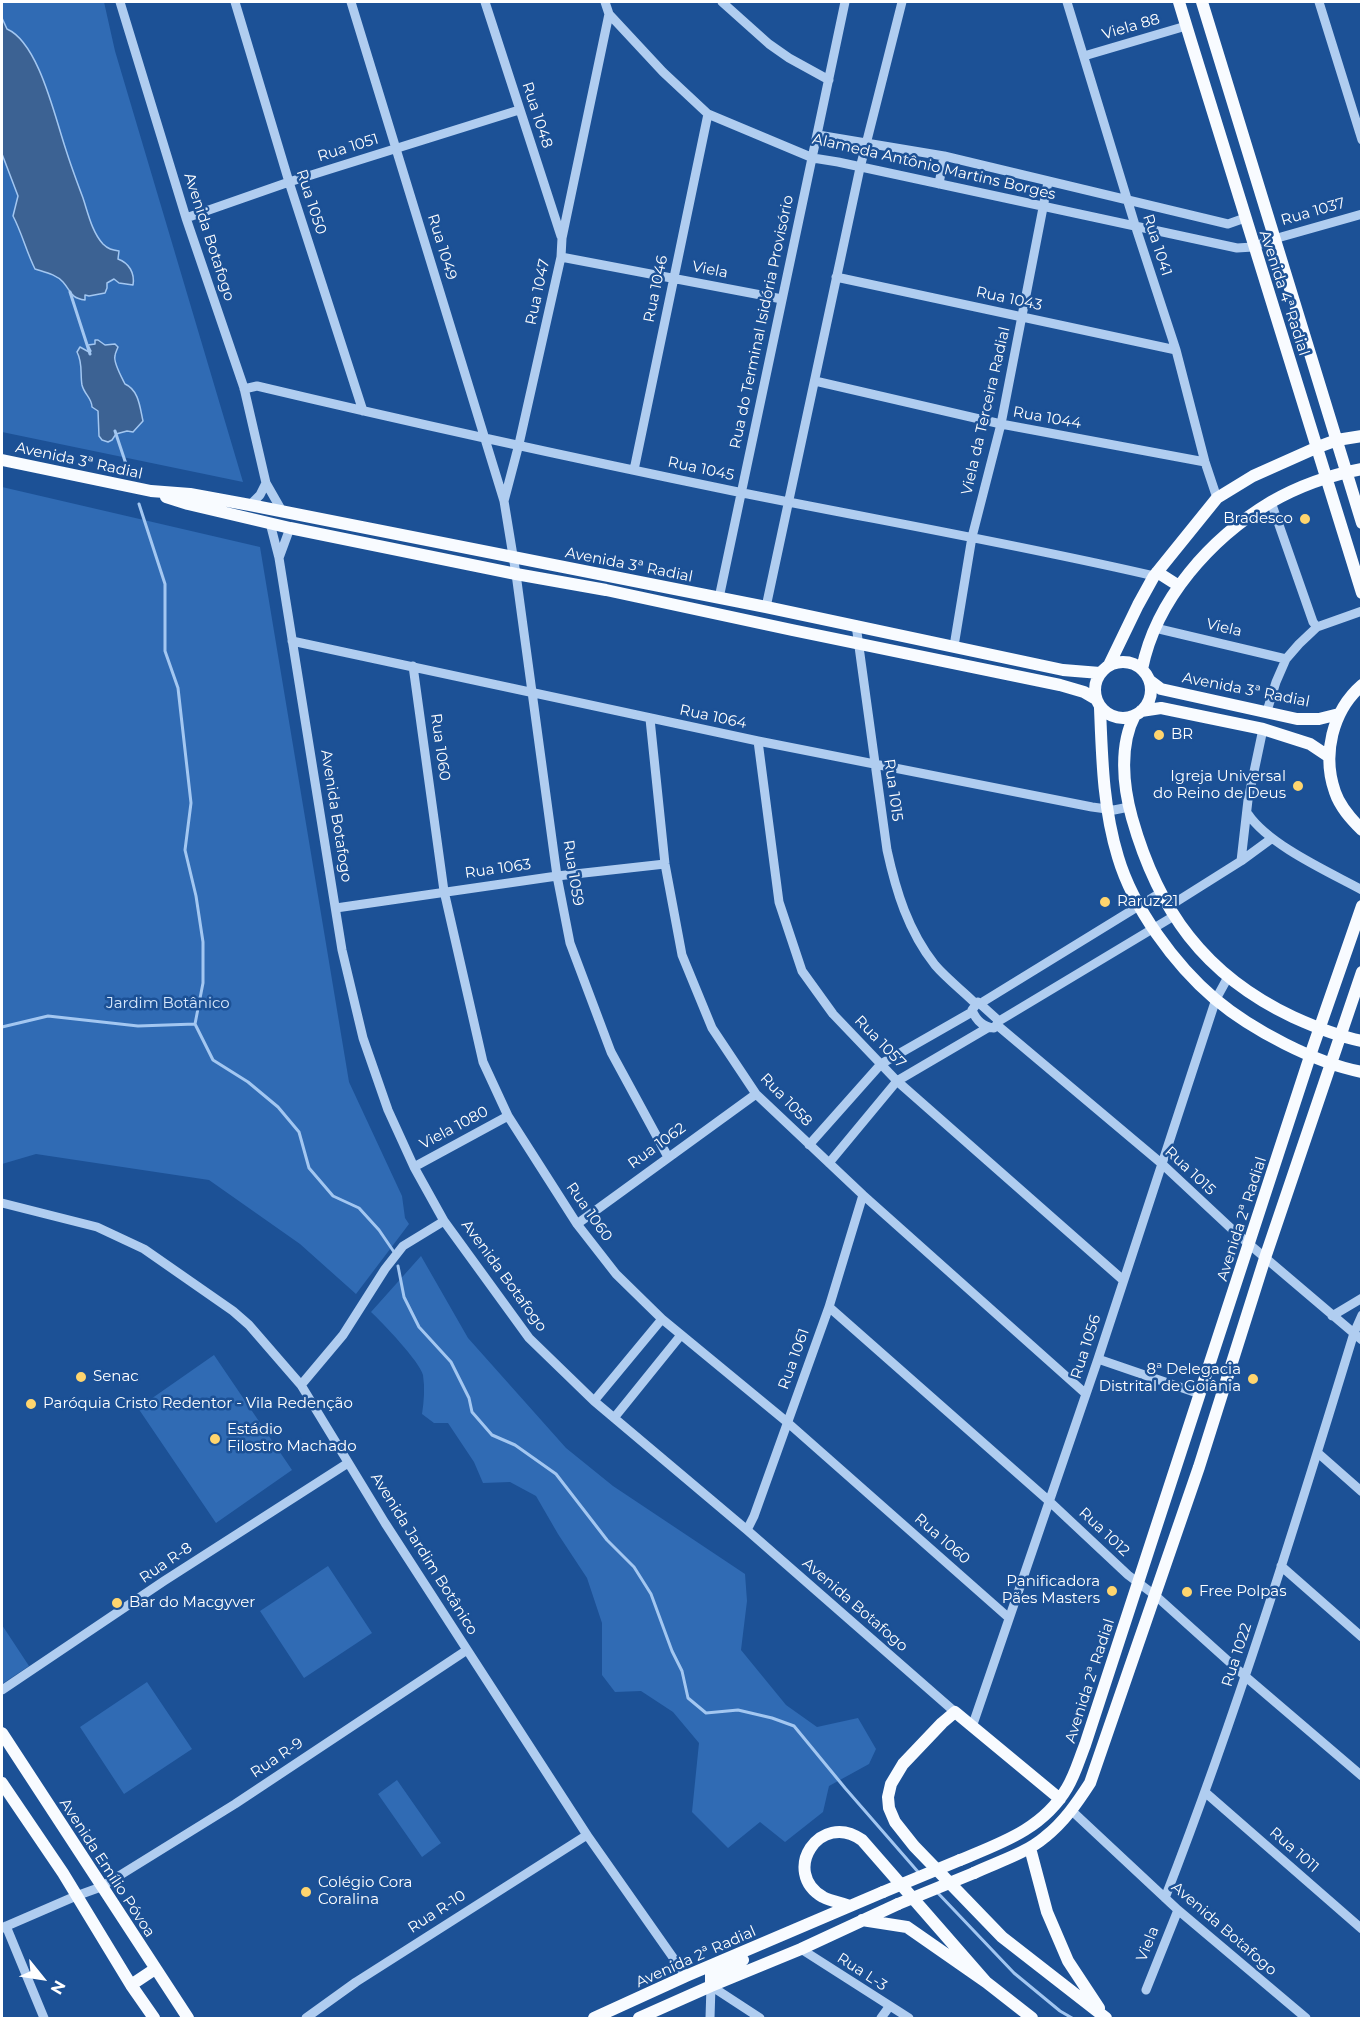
<!DOCTYPE html>
<html>
<head>
<meta charset="utf-8">
<style>
  body { margin:0 }
  #map { position:relative; width:1363px; height:2020px; overflow:hidden; background:#1c5196; font-family:Montserrat,sans-serif }
  canvas { display:block }
  .frame { position:absolute; inset:0; border:3px solid #fff; pointer-events:none }
  .north { position:absolute; left:12px; top:1948px; width:60px; height:60px; -webkit-text-stroke:4px #1c5196; paint-order:stroke; rotate:120deg; font-size:16px; font-weight:700; line-height:24px; text-align:center; color:#fff }
  .north::after { content:''; display:block; margin:auto; width:21px; height:27px; background:#fff; clip-path:polygon(50% 0,100% 100%,50% 72%,0 100%) }
</style>
</head>
<body>
<div id="map">
<canvas width="1363" height="2020"></canvas>
<div class="frame"></div>
<div class="north">N</div>
</div>
<script>
const c = document.querySelector('canvas').getContext('2d');
c.lineJoin = 'round';
function fill(path, color) { c.fillStyle = color; c.fill(path, 'evenodd'); }
function stroke(path, color, width, dash) { c.strokeStyle = color; c.lineWidth = width; c.lineCap = dash ? 'butt' : 'round'; c.setLineDash(dash || []); c.stroke(path); }
function drawText(font, color, halo, rows, align = 'center') {
  c.font = font + ' Montserrat,sans-serif'; c.lineWidth = 5; c.setLineDash([]); c.textBaseline = 'middle'; c.strokeStyle = halo; c.fillStyle = color; for (const [text, x, y, turn = 0] of rows) {
    c.save(); c.translate(x, y); c.rotate((+turn || 0) * Math.PI / 180); c.textAlign = isNaN(turn) ? turn : align; if (halo) c.strokeText(text, 0, 0); c.fillText(text, 0, 0); c.restore();
  }
}
fill(new Path2D(`
  M2,2H104L115,51L243,482L2,432Z
  M2,487L260,547L349,1082L402,1196L405,1218L409,1224L356,1294L300,1244L209,1180L36,1154L2,1164Z
  M421,1256L468,1338L566,1448L613,1486L745,1574L747,1601L741,1650L786,1705L817,1727L858,1718L876,1749L869,1764L829,1786L823,1812L785,1842L760,1822L728,1848L692,1812L699,1743L673,1712L641,1691L615,1692L602,1675V1623L587,1578L558,1534L536,1496L510,1482L483,1483L474,1462L448,1423H434L422,1414C424,1401 425,1388 423,1375C420,1362 382,1322 371,1312Z
  M214,1355L292,1470L216,1523L138,1408Z
  M328,1566L372,1633L304,1678L260,1611Z
  M2,1625L29,1666L2,1684Z
  M147,1682L192,1749L124,1794L80,1727Z
  M397,1780L441,1843L422,1857L378,1794Z`), '#306bb4');
const water = new Path2D(`
  M2,7V18L7,29C39,43 55,118 66,150C71,166 77,182 83,198C88,213 92,232 103,244C108,249 112,250 119,251L118,259C129,263 135,273 133,285L119,283L114,279L107,283V288L105,293L89,296L85,295V300C70,298 71,291 63,282C56,274 44,272 35,269C26,251 22,233 13,216L18,196L2,154Z
  M95,340H98L105,345L115,344L118,347C117,350 115,353 115,356C113,362 122,378 125,384C139,390 140,408 143,421L133,432L127,431L116,434L112,440L108,442L102,440L99,436L98,411L92,407C92,398 84,394 82,385C80,374 83,363 77,352L80,347L89,352L91,351L88,345L95,344Z`);
fill(water, '#3c6293');
stroke(water, '#a3c7f1', 1.5);
stroke(new Path2D(`
  M70,292L90,354
  M115,431L127,467
  M139,504L165,584V651L178,688L191,803L185,850L196,896L203,942V983L195,1024L213,1060L248,1082L278,1107L299,1132L309,1168L333,1196L359,1208L379,1230L394,1252
  M2,1027L48,1016L138,1026L195,1024
  M398,1266L404,1297L419,1327L451,1362L469,1398L472,1412L492,1435L515,1445L556,1474L607,1540L634,1567L651,1594L672,1651L682,1671L688,1698L706,1713L738,1710L772,1718L794,1726L845,1788L919,1873
  M936,1891L1014,1973L1060,2011L1072,2018`), '#a3c7f1', 3);
stroke(new Path2D(`
  M120,2L186,218L244,388L266,483L282,511
  M235,2L289,182L363,411
  M351,2L504,501
  M485,2L561,236
  M605,2L609,14L663,72L708,114L813,158L838,162L1237,248L1253,247L1274,239L1362,214
  M722,2L769,44L789,58L829,80
  M1067,2L1135,225L1176,350L1205,462L1217,498
  M1319,2L1362,140
  M609,14L562,238L561,257L519,444L504,501L516,574L557,876L570,943L611,1052L668,1157
  M1084,56L1186,26
  M818,135L944,156L1228,224L1245,218
  M939,184L944,156
  M186,218L289,182L519,110
  M561,257L782,299
  M836,277L1176,350
  M815,381L1001,424L1205,462
  M244,389L257,386C417,424 578,459 738,492C877,520 1016,544 1154,576
  M634,470L708,114
  M1271,502L1313,622L1317,627
  M250,505L260,495L266,483
  M270,523L279,558L342,950L363,1038L388,1110L414,1167L444,1221L529,1338L594,1401L747,1530L955,1712
  M279,558L290,528
  M719,598C761,399 804,200 845,2
  M766,607L860,168L902,2
  M856,625L887,850C896,891 908,931 935,965C947,979 963,991 976,1004
  M1155,628L1286,659
  M292,641L758,741L1092,807L1114,810L1129,807
  M954,646L972,537L1001,424L1048,182
  M413,666L444,891L483,1062L508,1116L577,1224L616,1274L662,1319L787,1422L1009,1618
  M1267,711L1276,682L1286,659L1299,644L1317,627L1362,611
  M650,719L665,864L682,955L712,1028L756,1094L863,1195L1086,1394
  M758,741L779,902L802,971L833,1014L897,1081L1123,1280
  M1248,814C1269,845 1327,871 1362,890
  M1241,861L1248,800L1263,729
  M1168,907L1241,861L1271,839
  M336,908L557,876L665,864
  M978,1002L999,1021L994,1028C982,1027 976,1020 972,1010Z
  M981,1003L1160,893
  M999,1021L1174,916
  M997,1025L1161,1163L1236,1233L1362,1340
  M809,1145L881,1064L972,1012
  M829,1163L897,1081L989,1027
  M414,1167L508,1116
  M2,1203L97,1227L144,1249L233,1311L249,1325L301,1385L385,1523L552,1781L587,1835L686,1976
  M577,1224L756,1094
  M829,1307L1049,1501L1128,1575L1156,1596L1246,1677L1362,1776
  M1332,1316L1362,1298
  M1098,1359L1200,1394
  M301,1385L343,1335L385,1269L403,1246L444,1221
  M594,1401L662,1319
  M614,1418L681,1335
  M1318,1453L1362,1492
  M747,1530L754,1516L829,1307L863,1195
  M1281,1566L1362,1637
  M2,1690L164,1581L348,1463
  M972,1727L1098,1359L1216,999L1228,977
  M1206,1793L1362,1929
  M1072,1811L1178,1910L1306,2018
  M1165,1898C1237,1713 1296,1523 1354,1333L1362,1315
  M6,1926L44,2018
  M2,1928L76,1896L101,1887L235,1804L467,1650
  M801,1949L909,2018
  M711,1986L760,2018
  M1146,1990L1178,1910
  M306,2018L356,1982L587,1835
  M710,2018L711,1986
  M881,2018L889,2007`), '#b0cdf0', 9);
stroke(new Path2D(`
  M1179,2C1239,199 1302,395 1362,593
  M1202,2L1362,523
  M2,460L151,491L190,494L250,505L766,607L1063,670L1100,673
  M166,497L188,504L290,528L516,574L606,590L792,630L1060,685L1084,692L1096,699
  M1157,572L1179,586
  M1095 690a28 28 0 1 1 56 0a28 28 0 1 1-56 0Z
  M1109,665L1138,605L1154,576L1217,498L1253,476L1318,447L1337,440L1362,436
  M1142,669C1156,599 1211,538 1271,502C1299,486 1330,475 1362,469
  M1149,680L1161,689L1297,719H1319L1339,714
  M1362,685C1332,711 1322,755 1335,792C1340,807 1351,819 1362,830
  M1100,708C1102,758 1103,808 1118,857C1133,908 1175,965 1215,999C1252,1030 1315,1063 1362,1072
  M1141,711L1161,708L1263,729L1310,744L1328,756
  M1135,715C1119,745 1123,786 1132,818C1158,910 1204,975 1293,1017C1315,1027 1337,1036 1362,1041
  M2,1733L188,2018
  M2,1783L63,1873L131,1985L154,2018
  M1060,1799L955,1712L942,1723L903,1764L891,1784L888,1797L889,1808L895,1822L914,1846L1002,1937L1106,2018
  M1030,1848L1047,1912L1068,1961L1099,2008
  M960,1860C1001,1843 1043,1829 1067,1788C1075,1775 1079,1760 1085,1745L1313,1047L1362,906
  M974,1873C997,1862 1025,1854 1045,1837C1064,1822 1077,1803 1090,1783L1199,1467L1265,1258L1362,972
  M850,1906C842,1903 831,1901 823,1897C780,1872 820,1810 862,1840L986,1982
  M862,1920L907,1927L986,1982L1032,2018
  M131,1985L155,1969
  M711,1986V1975L743,1960
  M594,2018L686,1976L883,1892
  M639,2018L711,1986L801,1949L898,1904`), '#f8fbff', 12);
stroke(new Path2D(`
  M883,1892L960,1860
  M898,1904L974,1873`), '#f8fbff', 12);
for (const [x, y, r, color] of [
  [1305,519,6,"#ffd56e"],
  [1159,735,6,"#ffd56e"],
  [1298,786,6,"#ffd56e"],
  [1105,902,6,"#ffd56e"],
  [81,1377,6,"#ffd56e"],
  [1253,1379,6,"#ffd56e"],
  [31,1404,6,"#ffd56e"],
  [215,1439,6,"#ffd56e"],
  [1112,1591,6,"#ffd56e"],
  [1187,1592,6,"#ffd56e"],
  [117,1603,6,"#ffd56e"],
  [306,1892,6,"#ffd56e"]
]) { const dot = new Path2D(); dot.arc(x, y, r, 0, 2 * Math.PI); c.fillStyle = color; c.fill(dot); stroke(dot, '#1c5196', 2); }
drawText('15px', '#fff', '#1c5196', [
  ["Viela 88",1131,27,-16],
  ["Rua 1048",537,115,72],
  ["Rua 1051",348,148,-17],
  ["Alameda Antônio Martins Borges",934,167,13],
  ["Rua 1050",311,202,72],
  ["Rua 1037",1313,212,-16],
  ["Avenida Botafogo",209,237,72],
  ["Rua 1041",1157,245,72],
  ["Rua 1049",442,247,73],
  ["Viela",710,270,11],
  ["Rua 1046",656,289,-78],
  ["Rua 1047",538,292,-78],
  ["Avenida 4ª Radial",1284,293,72],
  ["Rua 1043",1009,299,12],
  ["Rua do Terminal Isidória Provisório",762,322,-78],
  ["Viela da Terceira Radial",986,411,-77],
  ["Rua 1044",1047,418,10],
  ["Avenida 3ª Radial",79,461,12],
  ["Rua 1045",701,469,12],
  ["Avenida 3ª Radial",629,565,11],
  ["Viela",1224,628,13],
  ["Avenida 3ª Radial",1246,690,11],
  ["Rua 1064",713,717,12],
  ["Rua 1060",440,747,82],
  ["Rua 1015",893,790,82],
  ["Avenida Botafogo",336,816,81],
  ["Rua 1063",498,869,-8],
  ["Rua 1059",573,873,81],
  ["Rua 1057",880,1042,46],
  ["Rua 1058",786,1100,46],
  ["Viela 1080",454,1128,-28],
  ["Rua 1062",657,1146,-36],
  ["Rua 1015",1190,1171,43],
  ["Rua 1060",589,1212,55],
  ["Avenida 2ª Radial",1242,1219,-72],
  ["Avenida Botafogo",504,1276,54],
  ["Rua 1056",1086,1347,-72],
  ["Rua 1061",794,1359,-70],
  ["Rua 1012",1104,1532,43],
  ["Rua 1060",942,1539,41],
  ["Avenida Jardim Botânico",424,1554,58],
  ["Rua R-8",166,1563,-34],
  ["Avenida Botafogo",855,1605,41],
  ["Rua 1022",1237,1655,-72],
  ["Avenida 2ª Radial",1090,1681,-72],
  ["Rua R-9",277,1758,-34],
  ["Rua 1011",1294,1850,41],
  ["Avenida Emílio Póvoa",107,1868,57],
  ["Rua R-10",437,1912,-33],
  ["Avenida Botafogo",1224,1929,41],
  ["Viela",1148,1944,-68],
  ["Avenida 2ª Radial",696,1957,-24],
  ["Rua L-3",862,1972,33]
]);
drawText('15px', '#fff', '#1c5196', [
  ["Bradesco",1293,519,"right"],
  ["BR",1171,735],
  ["Igreja Universal",1286,777,"right"],
  ["do Reino de Deus",1286,794,"right"],
  ["Raruz 21",1117,902],
  ["8ª Delegacia",1241,1370,"right"],
  ["Distrital de Goiânia",1241,1387,"right"],
  ["Senac",93,1377],
  ["Paróquia Cristo Redentor - Vila Redenção",43,1404],
  ["Estádio",227,1430],
  ["Filostro Machado",227,1447],
  ["Panificadora",1100,1582,"right"],
  ["Pães Masters",1100,1599,"right"],
  ["Free Polpas",1199,1592],
  ["Bar do Macgyver",129,1603],
  ["Colégio Cora",318,1883],
  ["Coralina",318,1900]
], 'left');
drawText('15px', '#d6e7fb', '#1c5196', [
  ["Jardim Botânico",168,1004]
]);
</script>
</body>
</html>
